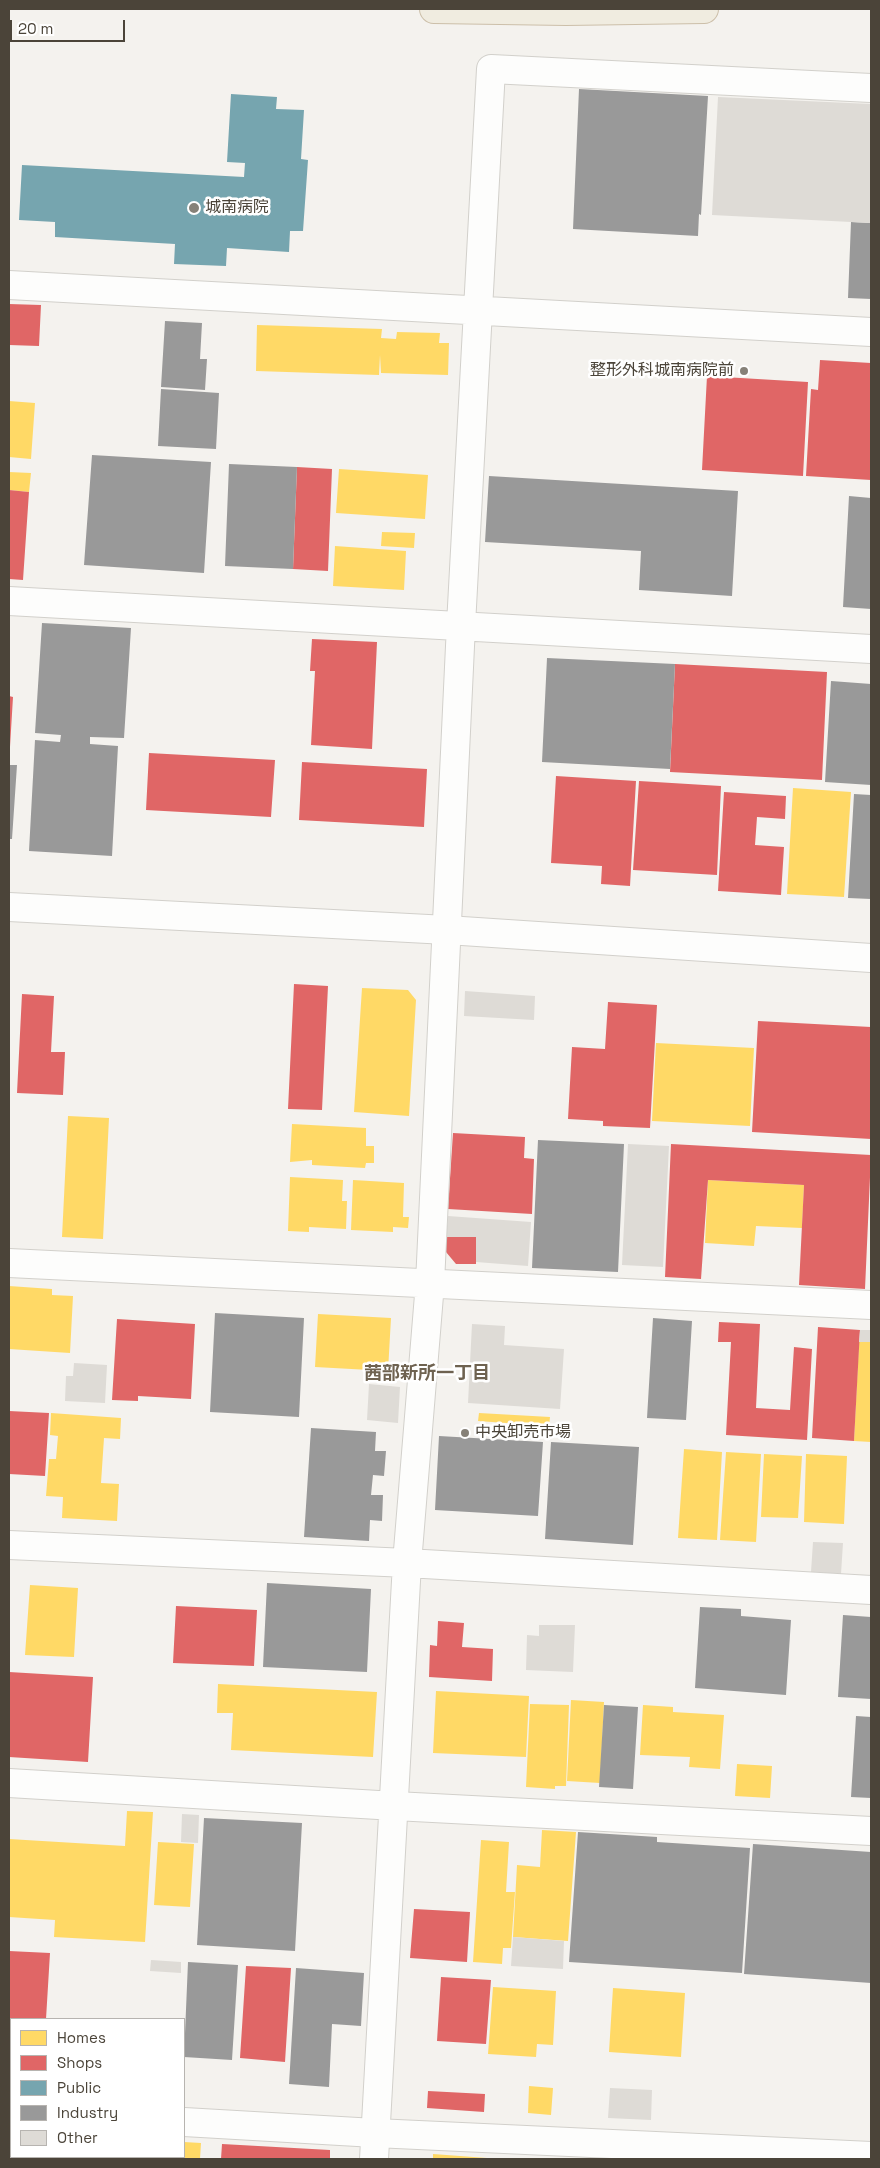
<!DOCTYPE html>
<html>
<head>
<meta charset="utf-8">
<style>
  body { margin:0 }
  #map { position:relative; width:880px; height:2168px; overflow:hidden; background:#f4f2ee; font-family:"Space Grotesk",sans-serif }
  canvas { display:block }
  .frame { position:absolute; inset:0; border:10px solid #4b4439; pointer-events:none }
  .legend { position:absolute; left:10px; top:2018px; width:175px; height:140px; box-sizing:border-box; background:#fff; border:1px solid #b7b4b0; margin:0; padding:6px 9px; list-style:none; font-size:15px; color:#4b4439 }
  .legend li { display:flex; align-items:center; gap:10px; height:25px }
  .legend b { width:25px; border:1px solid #b7b4b0 }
  .scale { position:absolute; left:10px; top:20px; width:115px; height:22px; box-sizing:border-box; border:2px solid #4b4439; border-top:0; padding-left:6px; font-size:15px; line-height:18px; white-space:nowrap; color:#4b4439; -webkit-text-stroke:4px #fff; paint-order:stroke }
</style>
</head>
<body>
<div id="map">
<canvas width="880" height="2168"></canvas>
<div class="frame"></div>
<ul class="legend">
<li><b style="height:14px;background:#ffd966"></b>Homes</li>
<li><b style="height:14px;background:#e06666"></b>Shops</li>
<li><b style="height:14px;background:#76a5af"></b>Public</li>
<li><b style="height:14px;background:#999"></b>Industry</li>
<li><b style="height:14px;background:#dedbd6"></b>Other</li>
</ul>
<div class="scale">20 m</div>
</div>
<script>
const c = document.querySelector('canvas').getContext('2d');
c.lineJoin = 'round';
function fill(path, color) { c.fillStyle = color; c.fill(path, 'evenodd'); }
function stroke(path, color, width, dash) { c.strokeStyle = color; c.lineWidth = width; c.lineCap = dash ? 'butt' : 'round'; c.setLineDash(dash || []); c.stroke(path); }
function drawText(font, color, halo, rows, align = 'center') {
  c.font = font + ' "Space Grotesk","Noto Sans JP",sans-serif'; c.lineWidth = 5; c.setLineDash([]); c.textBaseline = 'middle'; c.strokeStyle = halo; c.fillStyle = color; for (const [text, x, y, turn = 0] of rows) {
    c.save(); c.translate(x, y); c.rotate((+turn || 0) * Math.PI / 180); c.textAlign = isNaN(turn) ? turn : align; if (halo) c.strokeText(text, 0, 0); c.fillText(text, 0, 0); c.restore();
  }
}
fill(new Path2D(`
  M257,325L382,329L381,338L396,339L397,332L440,333L439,343H449L448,375L381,373L380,355L379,375L256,371Z
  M9,401L35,403L31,459L9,457Z
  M339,469L428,475L425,519L336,513Z
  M9,472L31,473L29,492L9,490Z
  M382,532L415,533L414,548L381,546Z
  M335,546L406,551L404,590L333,586Z
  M793,788L851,792L844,897L787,894Z
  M362,988L408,990L416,1000L409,1116L354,1112Z
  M656,1043L754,1048L750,1126L652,1121Z
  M68,1116L109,1118L103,1239L62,1237Z
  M292,1124L366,1128V1146H374V1163H366L365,1168L312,1165V1160L290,1162Z
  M290,1177L343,1180L342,1201H347L346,1229L309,1227V1232L288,1231Z
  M353,1180L404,1183L403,1217H409L408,1228L393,1227V1232L351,1230Z
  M708,1180L804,1185L802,1228L756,1226L754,1246L705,1243Z
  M9,1286L52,1289V1295L73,1296L70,1353L9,1349Z
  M318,1314L391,1318L388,1371L315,1367Z
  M859,1342H871V1442L854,1441Z
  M51,1413L121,1418L120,1439L104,1438L101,1483L119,1484L117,1521L62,1518L63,1497L46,1496L49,1459H56L58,1436L50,1435Z
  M479,1413L550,1417L549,1426L478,1421Z
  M684,1449L722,1452L717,1540L678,1538Z
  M726,1452L761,1454L756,1542L720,1540Z
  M764,1454L802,1456L798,1518L761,1517Z
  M806,1454L847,1456L844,1524L804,1522Z
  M30,1585L78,1588L74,1657L25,1655Z
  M218,1684L377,1692L373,1757L231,1750L233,1713H217Z
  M436,1691L529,1696L526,1757L433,1753Z
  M571,1700L604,1702L600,1783L567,1781Z
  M530,1704L569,1705L566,1786H555V1789L526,1787Z
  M643,1705L673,1707V1712L724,1715L720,1769L689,1767L690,1757L640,1755Z
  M737,1764L772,1766L770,1798L735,1796Z
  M127,1811L153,1812L145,1942L54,1937L55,1920L9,1917V1839L125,1846Z
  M542,1830L576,1832L568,1941L513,1937L517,1865L540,1867Z
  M481,1840L509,1842L506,1892H515L511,1948H503L502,1964L473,1962Z
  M158,1842L194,1844L190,1907L154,1905Z
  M493,1987L556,1991L553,2045L537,2044L536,2057L488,2054Z
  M613,1988L685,1993L681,2057L609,2052Z
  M529,2086L553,2088L551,2115L528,2113Z
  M184,2142L201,2143L200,2159H60V2157H184Z
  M433,2154L487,2158V2159H433Z`), '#ffd966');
fill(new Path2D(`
  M9,304L41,305L39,346L9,345Z
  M820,360L871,363V480L806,476L811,389L818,390Z
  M707,376L808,382L803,476L702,470Z
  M297,467L332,469L328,571L293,569Z
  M9,490L29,492L23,580L9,579Z
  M312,639L377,642L372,749L311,745L315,671H310Z
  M675,664L827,672L822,780L670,772Z
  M9,696L13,697L10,747H9Z
  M149,753L275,760L271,817L146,810Z
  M302,762L427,769L424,827L299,820Z
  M556,776L636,781L630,886L601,884L602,866L551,863Z
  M639,781L721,786L717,875L633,870Z
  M724,792L786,796L785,819L757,817L755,845L784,847L781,895L718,891Z
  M294,984L328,986L322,1110L288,1109Z
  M22,994L54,996L51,1052H65L63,1095L17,1093Z
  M608,1002L657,1005L650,1128L603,1126V1121L568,1119L572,1047L605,1049Z
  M758,1021L871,1027V1139L752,1132Z
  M453,1133L525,1137L524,1158L534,1159L532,1214L448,1209Z
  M671,1144L871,1155L865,1289L799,1285L804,1185L708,1180L701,1279L665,1277Z
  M446,1237H476V1264H456L446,1252Z
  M117,1319L195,1324L191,1399L138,1396V1401L112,1400Z
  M719,1322L760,1324L756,1408L790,1410L794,1347L812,1349L807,1440L726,1435L731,1342H718Z
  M818,1327L860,1330L854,1441L812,1438Z
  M9,1411L49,1413L45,1476L9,1474Z
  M176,1606L257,1610L254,1666L173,1663Z
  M438,1621L464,1623L462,1647L493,1649L492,1681L429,1677L430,1645L437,1646Z
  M9,1672L93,1677L88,1762L9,1757Z
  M414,1909L470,1912L467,1962L410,1958Z
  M9,1951L50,1953L46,2019H11V2037H9Z
  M246,1966L291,1968L285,2062L240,2058Z
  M441,1977L491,1980L486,2044L437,2041Z
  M428,2091L485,2094L484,2112L427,2108Z
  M222,2144L330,2150V2159H221Z`), '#e06666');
fill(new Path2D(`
  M231,94L277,97L276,109L304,110L301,159L308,160L303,231H290L289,252L227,248L226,266L174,264L175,244L55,237V222L19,220L22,165L244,177L245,163L227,162Z`), '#76a5af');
fill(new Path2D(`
  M579,89L708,96L701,215L699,214L698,236L573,229Z
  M851,222L871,223V299L848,298Z
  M165,321L202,323L200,359H207L205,390L161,387Z
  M161,389L219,393L216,449L158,446Z
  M92,455L211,462L204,573L84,565Z
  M229,464L297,467L293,569L225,566Z
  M489,476L738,491L732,596L639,590L641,551L485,542Z
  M849,496L871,498V609L843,607Z
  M42,623L131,628L124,738L90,737V744L118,746L112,856L29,851L35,740L60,742L61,735L35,733Z
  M547,658L675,664L670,769L542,762Z
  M831,681L871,684V785L825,782Z
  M9,765H17L12,839H9Z
  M854,794L871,795V899L848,898Z
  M538,1140L624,1144L618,1272L532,1268Z
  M215,1313L304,1318L299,1417L210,1412Z
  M653,1318L692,1321L686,1420L647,1418Z
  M311,1428L376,1432L375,1451H386L384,1476L373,1475L371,1495H383L382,1521L370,1520L369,1541L304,1537Z
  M439,1436L543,1442L538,1516L435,1510Z
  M551,1442L639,1447L633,1545L545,1539Z
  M267,1583L371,1589L367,1672L263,1667Z
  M700,1607L741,1609V1616L791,1620L786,1695L695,1688Z
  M843,1615L871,1617V1699L838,1697Z
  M604,1705L638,1707L633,1789L599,1787Z
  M856,1716L871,1717V1798L851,1797Z
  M204,1818L302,1823L295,1951L197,1945Z
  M578,1832L657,1837V1842L750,1848L742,1973L569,1962Z
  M753,1844L871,1852V1983L744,1974Z
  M188,1962L238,1965L232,2060L184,2057Z
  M296,1968L364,1973L361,2026L332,2024L329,2087L289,2084Z`), '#999');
fill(new Path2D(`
  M718,97L871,104V223L712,215Z
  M465,991L535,996L534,1020L464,1016Z
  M628,1144L669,1146L663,1267L622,1265Z
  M448,1216L531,1222L528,1266L476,1262V1237H446Z
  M472,1324L505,1326L504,1345L564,1349L560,1409L468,1403Z
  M860,1330H871V1342H859Z
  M74,1363L107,1365L105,1403L65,1401L66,1376H73Z
  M369,1384L400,1387L398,1423L367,1420Z
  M813,1542L843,1543L841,1574L811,1572Z
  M539,1625H575L573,1672L526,1670L527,1635L539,1636Z
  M182,1814L199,1815L198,1843L181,1842Z
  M513,1937L564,1941L563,1969L511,1966Z
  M151,1960L181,1962V1973L150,1971Z
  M610,2088L652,2090L651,2120L608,2118Z`), '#dedbd6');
const minor = new Path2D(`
  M9,285L871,332
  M9,601L871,649
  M9,1263L871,1305
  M9,1545L407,1563L871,1590
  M9,1783L395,1806L871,1831
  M9,2112H11
  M184,2122L375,2133L871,2156
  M374,2159L407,1563L430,1283L461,625L491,69L871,88`);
const tertiary = new Path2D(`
  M9,907L447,930L871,958`);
const trunk = new Path2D(`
  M434,9L566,11L704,9`);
stroke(minor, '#d2d0cb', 30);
stroke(tertiary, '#d2d0cb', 30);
stroke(trunk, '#ccbfa9', 30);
stroke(minor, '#fdfdfc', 28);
stroke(tertiary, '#fdfdfc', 28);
stroke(trunk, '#f0ece0', 28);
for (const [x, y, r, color] of [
  [194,208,6,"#868178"],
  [744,371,5,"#868178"],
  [465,1433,5,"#868178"]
]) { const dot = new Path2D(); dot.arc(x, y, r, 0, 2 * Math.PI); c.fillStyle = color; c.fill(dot); stroke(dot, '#fff', 2); }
drawText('16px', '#4b4439', '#fff', [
  ["城南病院",205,208],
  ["整形外科城南病院前",734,371,"right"],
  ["中央卸売市場",475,1433]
], 'left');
drawText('bold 18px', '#6e6250', '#fff', [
  ["茜部新所一丁目",427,1374]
]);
</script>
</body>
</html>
